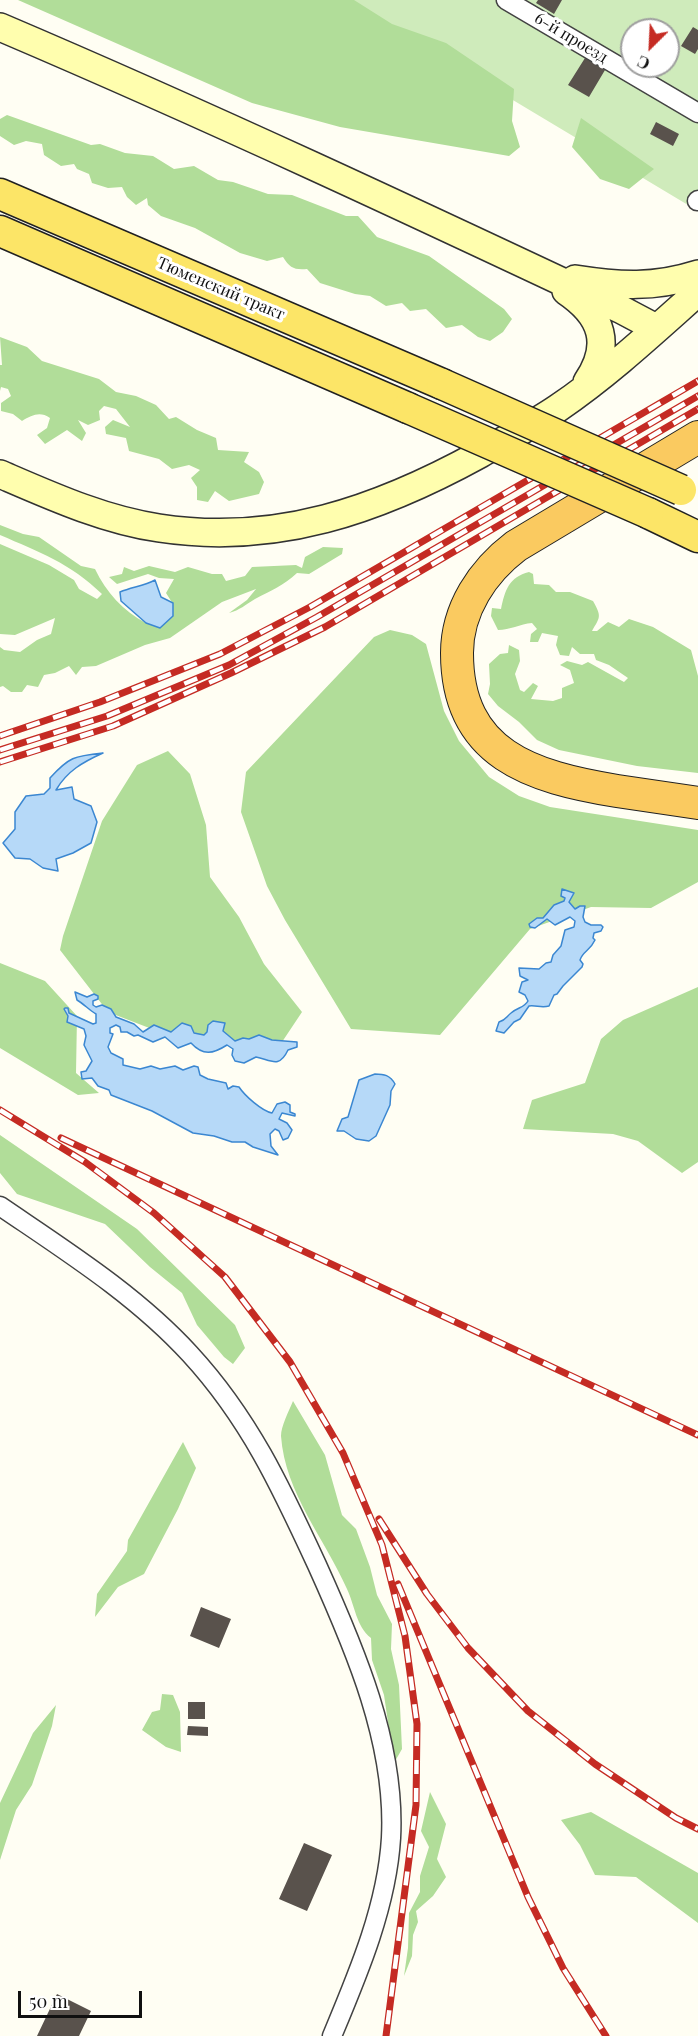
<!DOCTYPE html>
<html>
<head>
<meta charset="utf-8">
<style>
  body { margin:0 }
  #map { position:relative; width:698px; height:2036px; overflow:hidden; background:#fffef3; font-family:"Playfair Display",serif }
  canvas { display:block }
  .north { position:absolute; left:620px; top:18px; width:60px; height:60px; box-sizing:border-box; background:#fff; border:2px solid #9f9f9f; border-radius:50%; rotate:204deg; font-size:16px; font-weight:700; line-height:24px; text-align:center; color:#101010 }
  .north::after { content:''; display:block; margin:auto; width:21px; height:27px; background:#c52b23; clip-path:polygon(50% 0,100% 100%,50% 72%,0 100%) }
  .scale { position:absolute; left:18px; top:1991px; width:124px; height:27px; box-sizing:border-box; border:3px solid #101010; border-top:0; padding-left:8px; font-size:18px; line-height:21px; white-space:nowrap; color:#101010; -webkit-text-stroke:4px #fff; paint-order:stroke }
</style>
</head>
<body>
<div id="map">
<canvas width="698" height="2036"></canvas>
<div class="north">С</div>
<div class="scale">50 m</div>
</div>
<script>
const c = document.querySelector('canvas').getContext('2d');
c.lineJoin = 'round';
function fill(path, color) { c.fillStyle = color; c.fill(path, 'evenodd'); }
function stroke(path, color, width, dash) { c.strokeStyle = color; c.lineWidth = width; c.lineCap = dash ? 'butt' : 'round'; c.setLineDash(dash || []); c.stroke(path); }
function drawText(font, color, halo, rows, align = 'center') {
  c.font = font + ' "Playfair Display",serif'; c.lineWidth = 6; c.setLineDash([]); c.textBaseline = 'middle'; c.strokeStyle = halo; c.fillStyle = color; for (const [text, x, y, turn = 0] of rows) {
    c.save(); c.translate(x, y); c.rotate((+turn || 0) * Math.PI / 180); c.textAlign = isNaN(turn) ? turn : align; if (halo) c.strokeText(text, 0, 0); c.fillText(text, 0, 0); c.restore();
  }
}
fill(new Path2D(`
  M346,0H698V211ZM632,30H668V66H632Z`), '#cfebbb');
fill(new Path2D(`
  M18,0H354L392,24L446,43L514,89L512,121L520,147L509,156L340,127L252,103Z
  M7,115L91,145L100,144L125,153L153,156L174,169L194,166L218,180L233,182L268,194L292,195L346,216H358L377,237L429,256L504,309L512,319L503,332L490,341L478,337L462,325L446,328L426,309L410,311L402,303L386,306L370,296L355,294L320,283L307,269C294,270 290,268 283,257L267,261L240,253L195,228L161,216L148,205L147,198L136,205L127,197L122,187L108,188L92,183L89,174L77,169L74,164L61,166L44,155L42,144L26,141L14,145L0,136V119Z
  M581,118L654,169L629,189L600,179L572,147Z
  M0,337L27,347L42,361L99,379L116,392L136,396L156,405L169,419L176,417L197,430L216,438L218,450L249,452L244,462L259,472L264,482L259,494L229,501L215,491L208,502L197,500V487L191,478L200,470L189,465L172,469L159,459L129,451L126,438L106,434L105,427L113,420L130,427L116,409L104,406L99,411L100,420L88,425L78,420L86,433L82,441L67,430L45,444L37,435L47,428L50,418C40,411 32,415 22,421L13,414L1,411V403L11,396L8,389L1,387L0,391V365H2Z
  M0,525L23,534L39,537L81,566L95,569C106,592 123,611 146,623L173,604L166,593L174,579L159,578L148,574L117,584L109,577L122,574L124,567L134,571L149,566L175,572L188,567L212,574H222L226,581L245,576L252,567L296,565L302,568L305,557L323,547L343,548L342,554L309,574L297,573C283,586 272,590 255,599C245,605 240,610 229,613L247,600L256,589L222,602L170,638L145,645L96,666L82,667L76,675L69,666L55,673L44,675L38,687L27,685L22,692H11L3,686L0,687V647L4,650L20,652L37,640L51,634L55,618L15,635L0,634V544L49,565L74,580L79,589L97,599L102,594C70,563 39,552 0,535Z
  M529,572L533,574L534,584L549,585L556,592H570L593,601C602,617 600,617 592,631H597L608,622L619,627L629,619L653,627L691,650L698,676V773L637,766L559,750L537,740L519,722L498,706L488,694L490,684L489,664L500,654L508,653L509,645L519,650L520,661L515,674L520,690L524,692L533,683L538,686L531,699L553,701L562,698V688L574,683L570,670L560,665L567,661L582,665L588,662L624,682L628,678L609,665L596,660L594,654H580L572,647L569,656L560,655L556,645L558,636L542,633L538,642H530L531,634L537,629L532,623C520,624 510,630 498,630L491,616L492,608L501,609C505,590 509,577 529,572Z
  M390,630L412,635L426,644L444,711L459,741L489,777L519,796L550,807L698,830V882L651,908L591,907L530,929L440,1035L351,1029L285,920L267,886L241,812L246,772L374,637Z
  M168,751L190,774L206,825L210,877L239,917L264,964L302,1012L280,1045L213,1043L157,1031L108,1012L60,950L63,936L102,821L137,765Z
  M0,963L45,981L77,1016L76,1073L99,1093L78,1095L0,1048Z
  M698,987V1162L682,1173L638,1141L613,1134L523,1129L532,1100L585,1083L601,1039L623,1020Z
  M0,1135L137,1229L235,1325L245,1348L233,1364L224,1357L197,1325L182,1293L150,1267L105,1224L17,1194L0,1173Z
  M293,1401L325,1455L342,1515L356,1529L370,1567L377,1595L392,1624L391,1649L399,1685L402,1749L394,1763L384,1695L372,1660L371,1638C356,1626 355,1606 347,1589C325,1539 285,1493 281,1436C281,1426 289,1411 293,1401Z
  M183,1442L196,1468L178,1509L144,1574L118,1587L95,1617L97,1594L127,1551L128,1540Z
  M162,1694L173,1695L180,1712L181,1752L166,1747L142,1730L152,1712L160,1710Z
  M56,1705L52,1726L32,1785L16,1810L0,1860V1803L33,1733Z
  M430,1792L446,1824L437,1859L446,1877L433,1896L416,1911L418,1922L413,1935L412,1956L404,1976L408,1948L409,1913L420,1892V1876L429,1847L421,1831Z
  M591,1812L698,1873V1923L636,1877L595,1875L580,1845L561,1820Z`), '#b1dd99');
const water = new Path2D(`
  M155,580L161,597L173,603V616L160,628L146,623L121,601L120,592C132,587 144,586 155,580Z
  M103,753C83,762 67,771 56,790L72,787L74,799L91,806L97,822L91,843L73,853L56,859L58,871L43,868L30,859L15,858L3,843L15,829V812L26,796L44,794L50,788V778C69,757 74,756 103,753Z
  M562,889L574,893L569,902L575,909L580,906H585L583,917L585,922L591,925H601L603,927L601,931L594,933L593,938L595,940C590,951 583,951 580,960L583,964L582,967L563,986L557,994L554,995L549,1006C541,1008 536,1005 529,1006L520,1019L514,1022L504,1033L496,1031L499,1022C506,1020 506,1017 511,1013C518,1007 524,1008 528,1001L525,995L519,992L522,982L528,980L520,976L519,968L539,969L546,963L551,962L553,955L561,946L565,930L574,927L575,921L570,917L555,925L547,919L535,928L530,927L529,924L537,918H543L554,905L564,901L565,898L561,896Z
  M75,992L87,997L94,994L98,996V999L93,1001V1005L96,1007L102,1005L111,1009L116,1017L134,1024L143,1032L154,1025L171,1032L182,1023L191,1026L194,1033L204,1035L207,1032L208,1025L213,1021L225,1023L223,1031L235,1041L243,1038L249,1039L259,1035L272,1040L297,1042V1047L288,1050C279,1069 271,1060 256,1057L244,1063L235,1061L232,1055L233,1049L227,1045C213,1054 203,1056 191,1043L178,1048L165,1037L153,1042L138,1035L134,1036L127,1032H121L120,1027L116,1025L110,1028V1033L113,1034L108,1047L111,1053L123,1059V1065L140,1069L151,1066L160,1069L175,1066L183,1070L194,1066L198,1067L200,1075L208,1079L226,1083L228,1089L233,1086L239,1087C245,1096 262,1111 272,1113L277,1104L285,1102L290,1105V1112L295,1114V1116L282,1113L279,1119L287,1123L292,1130L288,1138L283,1140L279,1131L275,1129L270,1134L271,1146L278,1155L253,1147L245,1142H232L214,1136L193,1133L152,1111L111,1095L109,1090L98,1086L92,1078L82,1079L81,1072L86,1071L92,1061L84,1045L86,1036L84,1029L67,1022L68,1016L64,1009L65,1008H68L69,1013L93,1024L96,1023V1014C89,1010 84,1004 77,1000Z
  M375,1074C384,1074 390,1075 395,1084L391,1091L390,1105L376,1136L369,1141L356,1139L344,1131H337L342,1119L348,1117L359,1080Z`);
fill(water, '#b6d9f8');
stroke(water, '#3b87d1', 1.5);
fill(new Path2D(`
  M538,0H562L554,14L536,3Z
  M693,27L698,30V49L695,54L681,46Z
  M632,39V65L621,58Z
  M585,58L605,70L589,97L568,85Z
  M656,122L679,134L673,146L650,134Z
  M201,1607L231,1619L219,1648L190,1636Z
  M188,1702H205V1719H188Z
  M188,1726L208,1727V1736L187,1735Z
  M304,1843L332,1855L307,1911L279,1899Z
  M57,1994L91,2011L79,2036H37Z`), '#59524c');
const minor = new Path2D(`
  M506,0L698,113
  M697,201L698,200
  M0,1206C66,1251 136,1295 190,1354C249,1418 281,1487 317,1565C355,1649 396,1744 391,1838C387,1906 358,1974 332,2036`);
const secondary = new Path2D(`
  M0,27C209,116 416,213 622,310L656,328
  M575,279C620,286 654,288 698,274
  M566,291C603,316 612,345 587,382
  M0,474C51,496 104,520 159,528C276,546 378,510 480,454C506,439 533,425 558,408C608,374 653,332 698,292`);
const primary = new Path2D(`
  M0,194L442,384
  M0,231L408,408
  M648,513L698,537`);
const trunk = new Path2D(`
  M698,437L516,546C483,571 457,609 457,653C457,755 532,777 617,791C644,795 671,799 698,803`);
stroke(minor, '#434343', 21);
stroke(secondary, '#323232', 30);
stroke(primary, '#212121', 33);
stroke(trunk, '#212121', 34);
stroke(minor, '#fff', 18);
stroke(secondary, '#fffeae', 27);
stroke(primary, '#fce567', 30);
stroke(trunk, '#faca60', 32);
const rail = new Path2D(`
  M0,736L100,702L220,654L310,607L698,381
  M0,750L107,716L229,665L317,617L698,396
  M0,762L113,726L231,673L325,627L698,409
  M0,1110L85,1162L154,1213L225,1277L290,1362L343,1453L382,1545L405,1636L417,1724L416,1805L386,2036
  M61,1138L698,1435
  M379,1519L427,1594L468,1648L528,1711L595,1764L676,1818L698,1829
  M398,1584L528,1897L563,1968L606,2036`);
stroke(rail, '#c52b23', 7);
stroke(rail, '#fff', 4.5, [14]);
const primaryBridge = new Path2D(`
  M442,384L681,490
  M408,408L648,513`);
stroke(primaryBridge, '#212121', 33, []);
stroke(primaryBridge, '#fce567', 30);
drawText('16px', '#101010', '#fff', [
  ["6-й проезд",571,38,31],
  ["Тюменский тракт",221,289,23]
]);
</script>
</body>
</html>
